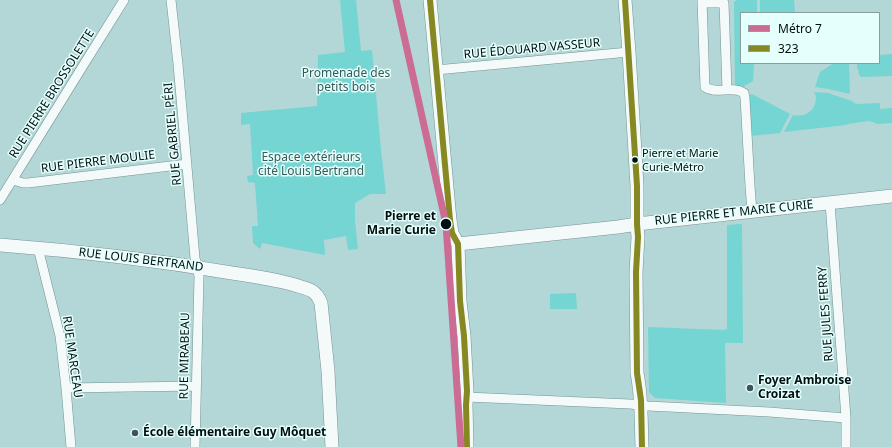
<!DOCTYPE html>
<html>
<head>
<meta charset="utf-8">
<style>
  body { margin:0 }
  #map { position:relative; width:892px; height:447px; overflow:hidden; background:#b3d7d6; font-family:"Noto Sans",sans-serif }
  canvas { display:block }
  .legend { position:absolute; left:740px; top:12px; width:140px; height:52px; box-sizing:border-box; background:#e5fffd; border:1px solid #899f9e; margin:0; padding:5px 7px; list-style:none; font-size:12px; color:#000f0f }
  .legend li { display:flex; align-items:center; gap:8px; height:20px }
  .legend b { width:20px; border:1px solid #899f9e }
</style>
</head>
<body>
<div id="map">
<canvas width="892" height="447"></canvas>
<ul class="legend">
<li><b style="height:5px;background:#cc6b93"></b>Métro 7</li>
<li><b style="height:5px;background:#868821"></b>323</li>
</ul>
</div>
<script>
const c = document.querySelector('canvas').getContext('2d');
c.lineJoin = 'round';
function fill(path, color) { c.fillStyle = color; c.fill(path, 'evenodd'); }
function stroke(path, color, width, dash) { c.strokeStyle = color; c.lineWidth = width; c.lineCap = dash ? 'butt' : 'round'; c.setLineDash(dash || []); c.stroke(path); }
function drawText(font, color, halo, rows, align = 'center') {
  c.font = font + ' "Noto Sans",sans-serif'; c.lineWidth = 3; c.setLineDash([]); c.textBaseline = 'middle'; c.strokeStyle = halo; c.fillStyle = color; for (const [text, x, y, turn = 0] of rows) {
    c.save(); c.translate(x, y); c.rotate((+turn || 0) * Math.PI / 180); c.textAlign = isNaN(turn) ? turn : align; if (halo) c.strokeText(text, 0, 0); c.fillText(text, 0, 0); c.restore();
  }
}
fill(new Path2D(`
  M340,0H356L361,51L372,50L381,150L386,194H370L355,203V221L358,249L348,250L346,236L324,240L325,255L262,243L260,249L253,243V242L252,226H258L255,183L248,182L247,176L253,175L250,124L241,125V113L317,106L318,55L345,52Z
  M737,0H757V13H741V63H754L753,81L743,87L735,86L734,2Z
  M760,0H794L795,13H760Z
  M892,54V76L861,77L859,75L858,69H857V64H858V63H879V55Z
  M834,63H849L850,94L828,89L815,87L820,72Z
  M814,92L828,93L852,101L856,104L880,103V109L892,108V123L877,124L873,122L868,121L848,124L846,125L784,132L793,115C804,118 816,111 816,98C816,96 815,94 814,92Z
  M752,94L790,114L780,133L750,136L748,96Z
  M742,224L743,343H725L726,403L655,398L649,392L648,327L724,330L727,329V225Z
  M576,293L577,309H550V294Z`), '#74d5d2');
const street = new Path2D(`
  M171,0L178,64L195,258L199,276L195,447
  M702,0L705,87C716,95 732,85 744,93L745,98L750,186L752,212
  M702,3H724
  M724,3L727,90
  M436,70L629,52
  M13,180L23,183H28L187,164
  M0,200L81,69L124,0
  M830,203L846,418V447
  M38,248L60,336L66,388L71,447
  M66,388L196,386
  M466,397L630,404L648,406L769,412L846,418`);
const secondary = new Path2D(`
  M430,0L450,220L452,233L458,244L460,301L464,336L467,391L466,405L467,447
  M625,0L629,52L637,186V224L638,237L636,272L637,373C642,397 641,422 642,447
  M458,244L618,227L637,224L892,196
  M0,245C78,251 155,260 232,273C253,276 274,279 295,285C301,287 307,288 312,291C317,294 319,298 321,303L328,371L332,447`);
stroke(street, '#769392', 10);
stroke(secondary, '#769392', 14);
stroke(street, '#f4f9f9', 9);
stroke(secondary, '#f4f9f9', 13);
stroke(new Path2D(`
  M430,0L450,220L452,233L458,244L460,301L464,336L467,391L466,405L467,447
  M625,0L637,186V224L638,237L636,272L637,373L641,400L642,447`), '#868821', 6);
stroke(new Path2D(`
  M396,0L446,224L461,447`), '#cc6b93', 7);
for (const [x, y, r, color] of [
  [635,160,3.5,"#000f0f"],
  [446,224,6,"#000f0f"],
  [750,388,4,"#3f5555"],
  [135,433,4,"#3f5555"]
]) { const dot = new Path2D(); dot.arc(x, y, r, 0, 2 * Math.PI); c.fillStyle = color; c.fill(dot); stroke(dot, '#e5fffd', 1.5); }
drawText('11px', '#000f0f', '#e5fffd', [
  ["Pierre et Marie",642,154],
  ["Curie-Métro",642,168]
], 'left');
drawText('12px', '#000f0f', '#e5fffd', [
  ["RUE ÉDOUARD VASSEUR",532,49,-5],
  ["RUE PIERRE BROSSOLETTE",52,94,-58],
  ["RUE GABRIEL PÉRI",173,134,-95],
  ["RUE PIERRE MOULIE",98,162,-7],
  ["RUE PIERRE ET MARIE CURIE",734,213,-6],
  ["RUE LOUIS BERTRAND",141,260,7],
  ["RUE JULES FERRY",826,314,-94],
  ["RUE MIRABEAU",185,356,-89],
  ["RUE MARCEAU",72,357,82]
]);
drawText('12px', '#385957', '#e5fffd', [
  ["Promenade des",346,74],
  ["petits bois",346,88],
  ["Espace extérieurs",311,158],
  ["cité Louis Bertrand",311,172]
]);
drawText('bold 12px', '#000f0f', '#e5fffd', [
  ["Pierre et",436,217],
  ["Marie Curie",436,231]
], 'right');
drawText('bold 12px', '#000f0f', '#e5fffd', [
  ["Foyer Ambroise",758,381],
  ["Croizat",758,395],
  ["École élémentaire Guy Môquet",143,433]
], 'left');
</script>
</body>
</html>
